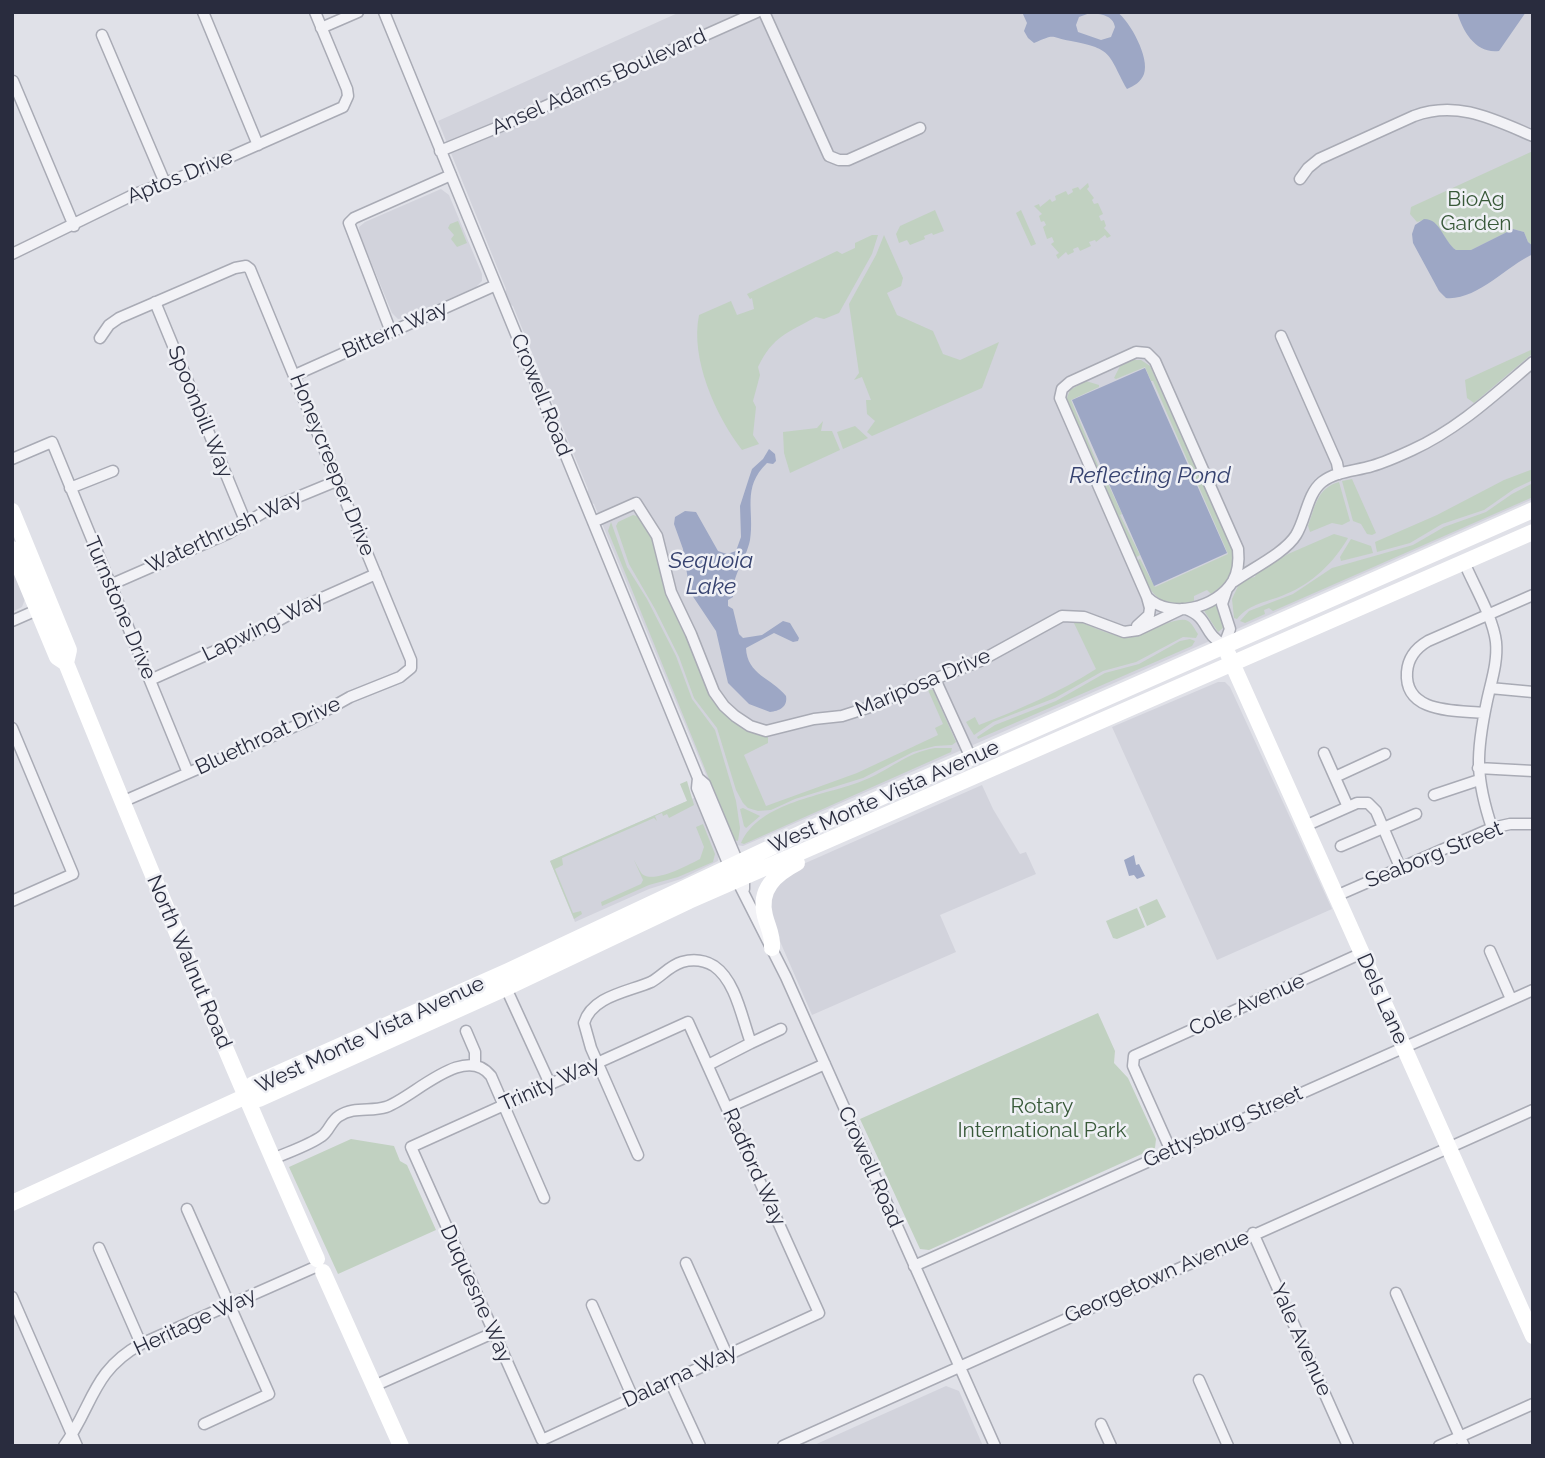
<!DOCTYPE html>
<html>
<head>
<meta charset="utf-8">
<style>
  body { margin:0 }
  #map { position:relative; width:1545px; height:1458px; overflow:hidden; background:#e0e1e8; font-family:Raleway,sans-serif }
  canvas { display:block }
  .frame { position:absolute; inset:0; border:14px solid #292c3e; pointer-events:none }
</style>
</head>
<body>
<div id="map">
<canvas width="1545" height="1458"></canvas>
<div class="frame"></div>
</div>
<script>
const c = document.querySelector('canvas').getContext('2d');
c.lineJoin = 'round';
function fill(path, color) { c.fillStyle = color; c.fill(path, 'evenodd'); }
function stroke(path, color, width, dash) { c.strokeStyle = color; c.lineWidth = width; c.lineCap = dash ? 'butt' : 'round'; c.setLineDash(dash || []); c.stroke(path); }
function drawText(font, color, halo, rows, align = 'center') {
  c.font = font + ' Raleway,sans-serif'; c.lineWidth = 5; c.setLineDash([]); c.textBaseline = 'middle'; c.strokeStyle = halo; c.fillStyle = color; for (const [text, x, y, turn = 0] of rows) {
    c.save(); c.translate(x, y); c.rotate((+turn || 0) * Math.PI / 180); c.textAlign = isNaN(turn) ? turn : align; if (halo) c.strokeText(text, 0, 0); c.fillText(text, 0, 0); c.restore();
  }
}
fill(new Path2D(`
  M680,12H1533V499L743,846L735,845L594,504L590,502L587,494L588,489L513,306L509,304L505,293L506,289L438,121Z
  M441,189L449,195L482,274V281L476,287L405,318L398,319L392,313L360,235L359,227L365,222Z
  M12,567L25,599L22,607L12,612Z
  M1218,682H1225L1230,687L1332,909L1217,960L1112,727Z
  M982,785L993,809L1020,854L1026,852L1036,874L940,915L956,952L812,1015L769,916L773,887L801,865Z
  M696,797L719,855L718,861L681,879L649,889L575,922L550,861Z
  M946,1386L959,1391L983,1446H812Z`), '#d2d3dc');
fill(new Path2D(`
  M1533,151V246L1528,242L1524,232L1513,229L1471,250H1456C1441,240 1440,213 1417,222L1410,214L1411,207Z
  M1088,183L1089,187L1087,189L1094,198L1092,200L1094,204L1098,203L1103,214L1099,216L1101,221L1104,220L1106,226L1104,228L1111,236L1107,238L1105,235L1096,242L1095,240L1089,242L1091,246L1080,251L1078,247L1073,249L1074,252L1068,255L1066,252L1058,259L1056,255L1059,253L1051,244L1054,242L1052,237L1047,239L1043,227L1046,225L1044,221L1041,222L1039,216L1042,214L1034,206L1039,204L1040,207L1050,199L1052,202L1056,200L1055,196L1066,191L1068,195L1073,192L1072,189L1078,187L1080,190Z
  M935,210L944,231L933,235L932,233L924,236L925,239L910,245L907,240L899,243L896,234L900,226Z
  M1021,210L1036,244L1031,246L1016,213Z
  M458,221L467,243L457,247L451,239L454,235L448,228L450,224Z
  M872,235H878L872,254L839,313L824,319L816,317C787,333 773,336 758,367L760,375L753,401L756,407L753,435L759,444L742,450C716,416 690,359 699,315L731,301L737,315L754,309L752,298L750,299L747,294L837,251L842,254L855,248V243Z
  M884,235L903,278L901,286L887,293L897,315L933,331L943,354L960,360L999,342L982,388L872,436L867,432L875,421L867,414L866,400H871L862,377L854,380L859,373L849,304L876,255Z
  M1533,349V353L1474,403L1467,398L1465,380Z
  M1133,360H1141L1150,366L1234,552C1238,570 1225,585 1211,594L1207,590L1194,596V602C1155,608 1151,593 1136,561L1140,559L1155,587L1228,554L1153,381H1151L1145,367L1116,379L1114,378L1120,366Z
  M1086,381L1099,385V387L1071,400L1102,475H1104L1122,514L1120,515L1140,555L1135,558L1066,400L1070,390Z
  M823,421L821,431H832L840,450L790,473L784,453L783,432L817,428Z
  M855,426L868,438L843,449L837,432Z
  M1533,469V480L1514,489L1484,510L1442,524L1410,543L1377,552L1375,542L1437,515L1504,480Z
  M1352,479L1376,533L1372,535L1367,534L1361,524L1353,521L1342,481Z
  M1339,482L1350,521L1342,525L1332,523L1310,532L1308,526C1315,507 1317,488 1339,482Z
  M1533,483V497L1273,611L1269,608L1264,610L1265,614L1245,623L1240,621L1249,611L1293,594L1332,568L1413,545L1444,527L1486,512L1512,494Z
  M633,515L640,517L657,546L668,597L689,642L711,696L768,737V743L744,755L766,806L857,773L938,735L935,728L943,724L928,690L922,692L923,689L933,690L956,742L952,745L935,746L913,752L863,778L795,799L771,810L758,811L748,808L743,803L736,790L717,728L694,698L679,657L655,609L629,564L616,526L618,522Z
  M611,522L627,567L647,599L676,656L692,699L715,730L736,801L740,828L738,841L734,840L608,531Z
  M1334,534L1348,538C1335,561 1312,584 1286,594C1269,602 1249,603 1237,619L1234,618L1232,599L1239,584L1248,578L1255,577L1256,573L1288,554Z
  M1351,539L1371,546L1373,553L1341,561L1340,557Z
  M1217,604L1223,628L1218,632L1203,609Z
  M1074,619C1089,625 1105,634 1121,636C1141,638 1177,614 1188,621C1193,624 1195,630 1198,634L1196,638L1183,637L1136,662L1103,671L1055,698L993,722L974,735L966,722L975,717L979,725C1020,709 1058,693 1096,669L1073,621Z
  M1190,639L1195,641L1192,646L978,739L977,737L995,725L1056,701L1105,673L1139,664L1180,641Z
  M935,748H952L951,752L744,844L741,843C760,801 825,796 862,781C889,771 905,753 935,748Z
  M687,781L694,805L669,818L667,814L663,816L662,813L655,816L657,821L654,818L562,858L563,865L555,869L573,913L581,911L582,914L574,919L550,861L687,801L680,784Z
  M743,808L760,816L746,828L744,826L740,809Z
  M703,824L715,854L713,862L678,877L649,885L602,906L601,902L641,884L643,880L634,860C636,863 639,870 642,874C654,884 688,865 700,859L704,847L696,827Z
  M1157,899L1166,917L1147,926L1139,907Z
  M1137,908L1145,927L1117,939L1113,938L1106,921Z
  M1098,1013L1115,1051L1114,1063L1128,1078L1156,1139L1155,1148L929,1250L920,1249L860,1119Z
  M351,1139L394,1146L400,1161L407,1165L436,1230L338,1274L289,1167Z`), '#c1d1c1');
fill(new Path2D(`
  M1022,12H1117C1130,21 1150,58 1144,74C1141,82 1134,86 1127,89C1108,55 1114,49 1071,41C1048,37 1057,33 1034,43L1028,38L1024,31L1027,23ZM1090,13C1101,14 1113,15 1115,27L1111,37L1101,40L1078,32L1076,25L1079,17Z
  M1457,12H1526L1499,51C1476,54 1463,32 1457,12Z
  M1424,219C1441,219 1443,241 1456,250H1471L1513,229L1524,232L1528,242L1533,246V254C1507,266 1476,301 1446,298L1439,291L1413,243L1412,234L1415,225Z
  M1145,368L1227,553L1154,586L1072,400Z
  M769,449L775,454L776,461L773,464L767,463C741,488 755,511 750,540C746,560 731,576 733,597L728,600V606L733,609L739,634L743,638L762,635L783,621L790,623L799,638L798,641L793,642L774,633L746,648C747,675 772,678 786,696C788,707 779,711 770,712L749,704L728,683L716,631L690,592L683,549L674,524L675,517L685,511L696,512L718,551L727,554L736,551L741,537L740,506L749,478L752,469L763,459Z
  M1134,855L1136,865L1139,864L1145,876L1137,879L1134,875L1129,876L1124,860Z`), '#9da7c5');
const street = new Path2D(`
  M203,12L258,145
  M384,12L698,778L705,784L744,877V889
  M764,12L829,156L839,160H848L920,128
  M321,28L358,12
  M102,35L165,183
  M13,81L74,226
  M440,151L501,126L757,12
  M1300,179L1308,168L1319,159L1414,116C1457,100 1493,119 1533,136
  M12,254L135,194L205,168L343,107L348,96L347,89L315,12
  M155,302L246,523
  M391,332L349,223L354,218L451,175
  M1281,336L1337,463L1339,474
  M100,338L109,325L119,318L235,268L246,266L250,269L411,660V668L400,677L350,697L309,720L122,802
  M1136,352L1147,353L1155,361L1238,549C1239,559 1238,572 1233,581C1217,608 1170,620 1147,597L1060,398L1062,389L1070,382Z
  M295,375L496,285
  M12,459L52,442L188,773
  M70,488L113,471
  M593,522L636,503L657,536L671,592L691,634L714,692L724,706L735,716L750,726L766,731L814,719L842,716L870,707L907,690L980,661L1062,616L1084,617L1124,632L1138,630L1182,609
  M1464,562C1474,586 1493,617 1496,642C1498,662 1491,682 1487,701C1476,753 1475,777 1492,828
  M1233,582C1251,569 1285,553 1296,535C1306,519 1307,494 1322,482C1336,471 1356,471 1372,466C1386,462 1399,456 1412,450C1458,429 1494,395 1533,362
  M110,585L229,533L271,508L339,480
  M1186,609C1210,618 1202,633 1224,645L1230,629L1222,604L1227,589
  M12,621L37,610
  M1137,626L1149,615L1150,608L1147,597
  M935,679L971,758
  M150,680L260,631L304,606L376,574
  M1490,688L1533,692
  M1484,713C1456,710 1404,714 1407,672C1408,658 1416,648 1428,641L1533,595
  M12,728L73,874L12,901
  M1324,753L1348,807
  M1478,768L1533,771
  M1335,777L1385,754
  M698,778L697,788L732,873
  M1434,795L1479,780
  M1305,826L1357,803H1368L1376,811L1400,867
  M1341,846L1416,814
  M740,886L786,977L995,1446
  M1336,896L1492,828L1510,824H1533
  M1490,951L1511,999
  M506,988L550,1084
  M688,1022L819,1313L542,1440L411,1147Z
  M466,1031L475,1052V1065
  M751,1043L781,1029
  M727,1108L825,1064
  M1171,1151L1133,1066L1134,1056L1362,953
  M638,1155L591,1048L584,1023C592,996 628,992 651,982C662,976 669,966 682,962C693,959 704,960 714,966C736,981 742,1019 751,1043L708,1065
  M273,1159C288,1152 308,1146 322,1136C329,1131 331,1121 339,1116C354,1106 371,1112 386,1107C413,1098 465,1042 491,1076L544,1198
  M187,1209L269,1394L204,1424
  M1253,1233L1348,1446
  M99,1248L141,1344
  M686,1263L727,1355
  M914,1266L1533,990
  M1396,1293L1464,1446
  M12,1297L77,1446
  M592,1305L633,1398
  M1199,1380L1228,1446
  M670,1381L700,1446
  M374,1386L493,1333
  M1101,1424L1111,1446
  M64,1446C93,1406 92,1371 141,1344L313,1268
  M783,1446L1533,1110
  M1439,1446L1533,1404`);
stroke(street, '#a9abb5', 13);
stroke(street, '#f2f2f6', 10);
stroke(new Path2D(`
  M12,511L69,650L66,663C147,863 229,1062 317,1259
  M12,549L57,657L66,663
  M1228,654L1533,1336
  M772,948C773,935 768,928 765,916C758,889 776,874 797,863
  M244,1097L252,1085L256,1083L508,971L825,822L1533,510
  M12,1203L244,1097L259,1099L506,988L689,901L1533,532
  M323,1272L401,1446`), '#fff', 16);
drawText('21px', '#292c3e', '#eff0f5', [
  ["Ansel Adams Boulevard",599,82,-24],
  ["Aptos Drive",180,177,-22],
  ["Bittern Way",395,330,-24],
  ["Crowell Road",541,395,68],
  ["Spoonbill Way",200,412,68],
  ["Honeycreeper Drive",332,465,68],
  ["Waterthrush Way",224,532,-25],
  ["Turnstone Drive",120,608,67],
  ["Lapwing Way",263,627,-26],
  ["Mariposa Drive",923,683,-23],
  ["Bluethroat Drive",268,736,-25],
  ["West Monte Vista Avenue",884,797,-24],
  ["Seaborg Street",1434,855,-22],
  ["North Walnut Road",189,962,67],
  ["Dels Lane",1382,999,66],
  ["Cole Avenue",1247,1005,-24],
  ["West Monte Vista Avenue",370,1035,-25],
  ["Trinity Way",550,1084,-24],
  ["Gettysburg Street",1223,1127,-24],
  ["Radford Way",754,1167,66],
  ["Crowell Road",870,1167,66],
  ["Georgetown Avenue",1157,1277,-24],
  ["Duquesne Way",476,1294,66],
  ["Heritage Way",195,1322,-25],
  ["Yale Avenue",1301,1340,66],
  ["Dalarna Way",680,1376,-25]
]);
drawText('21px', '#385939', '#eff0f5', [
  ["BioAg",1476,200],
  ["Garden",1476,224],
  ["Rotary",1042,1107],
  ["International Park",1042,1131]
]);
drawText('italic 23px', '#36426f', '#eff0f5', [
  ["Reflecting Pond",1150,476],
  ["Sequoia",711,561],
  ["Lake",711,587]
]);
</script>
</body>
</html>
